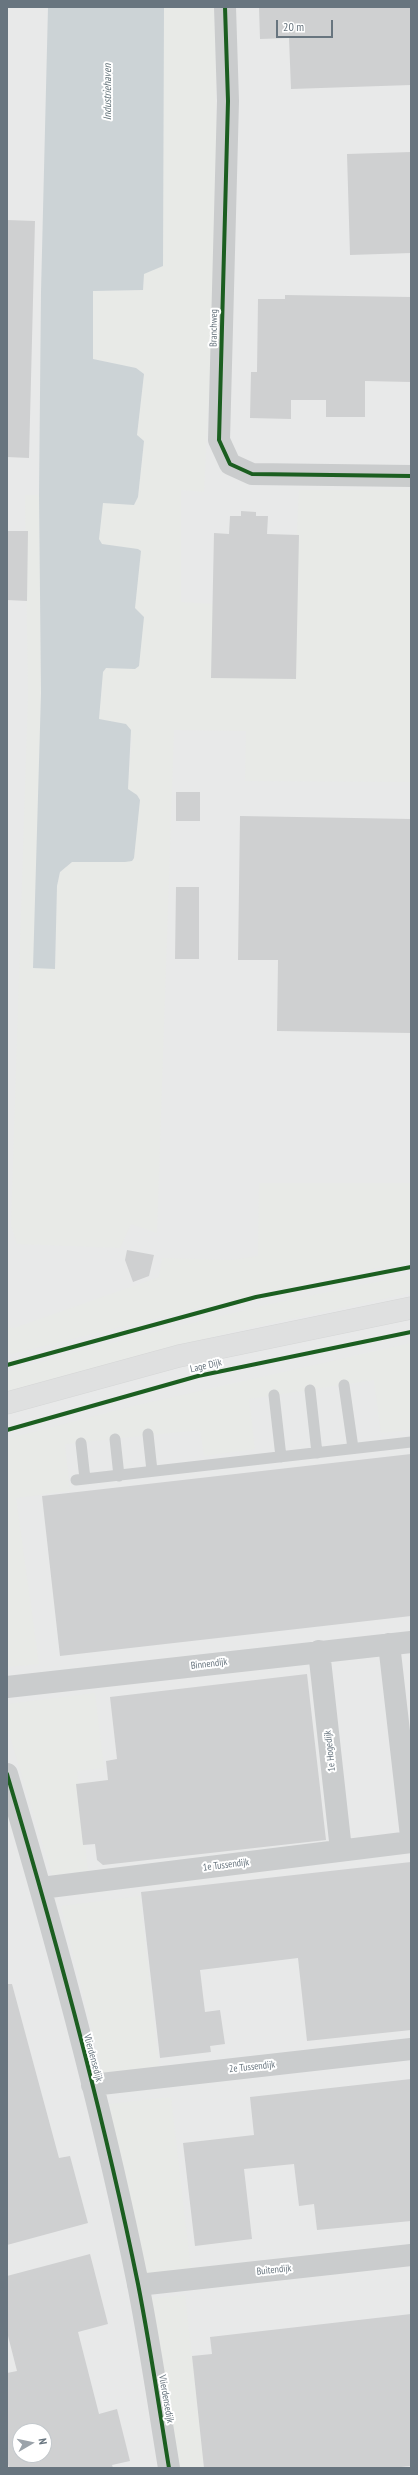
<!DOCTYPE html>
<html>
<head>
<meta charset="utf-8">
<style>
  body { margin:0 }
  #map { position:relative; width:418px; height:2475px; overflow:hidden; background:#f9f9f9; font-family:"PT Sans Narrow",sans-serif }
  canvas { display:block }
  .frame { position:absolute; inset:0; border:8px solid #68757f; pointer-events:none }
  .north { position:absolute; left:12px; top:2423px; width:40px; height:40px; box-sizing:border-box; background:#fff; border:1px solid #c3c8cc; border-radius:50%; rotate:81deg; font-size:11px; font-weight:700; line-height:16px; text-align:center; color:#68757f }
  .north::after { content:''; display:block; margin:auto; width:14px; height:18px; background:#9ba3aa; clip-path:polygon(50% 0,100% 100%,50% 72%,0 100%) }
  .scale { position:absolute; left:276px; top:20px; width:57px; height:18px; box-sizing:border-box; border:2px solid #68757f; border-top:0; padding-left:5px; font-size:12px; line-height:14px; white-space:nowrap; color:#68757f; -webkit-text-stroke:3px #fff; paint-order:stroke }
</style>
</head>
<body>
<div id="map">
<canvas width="418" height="2475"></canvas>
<div class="frame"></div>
<div class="north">N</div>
<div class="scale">20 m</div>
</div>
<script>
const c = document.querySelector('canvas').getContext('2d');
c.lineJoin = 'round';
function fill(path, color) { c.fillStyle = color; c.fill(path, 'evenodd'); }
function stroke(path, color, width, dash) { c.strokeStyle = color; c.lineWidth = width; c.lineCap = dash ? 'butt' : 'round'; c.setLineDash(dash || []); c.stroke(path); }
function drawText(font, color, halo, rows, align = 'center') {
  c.font = font + ' "PT Sans Narrow",sans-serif'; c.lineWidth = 4; c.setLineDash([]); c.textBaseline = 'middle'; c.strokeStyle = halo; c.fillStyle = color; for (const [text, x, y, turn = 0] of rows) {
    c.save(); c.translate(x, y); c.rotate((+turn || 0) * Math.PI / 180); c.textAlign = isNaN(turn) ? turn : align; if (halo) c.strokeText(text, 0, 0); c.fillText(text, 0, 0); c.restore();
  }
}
fill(new Path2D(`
  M7,7H411V2468H7ZM20,2431H44V2455H20Z`), '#e8e9e9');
fill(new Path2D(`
  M164,7H214C220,168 213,330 204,492L181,490V602L293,609L299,490H411V782L245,781L246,731L174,730L157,1233L131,1224L120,1248L17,1244L11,1225L28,695L25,495H39L41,693L38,837L55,968L57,886L60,872L72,862L132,861L140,800L137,795L128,789L132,739L126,724L99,719L103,672L106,668L135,669L142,614L136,611L135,608L141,551L138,549L101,544L99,539L103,503L134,505L138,497L144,441L137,435L144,374L136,368L93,359V291L143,290L144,274L163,266Z
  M259,1183H411V1261L264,1292L7,1355V1327L14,1328L159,1277L162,1258L233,1260L258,1256Z
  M411,1275V1293L240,1330L7,1392V1372L83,1350L266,1305Z
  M411,1343V1430L381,1433L374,1380L249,1399L255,1449L204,1456L200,1430L65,1444L70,1491L16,1498L39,1664L7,1667V1439L129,1407Z
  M95,1693L104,1768L77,1771L88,1871L52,1875L7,1727V1704Z
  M140,1896L160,2071L104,2078L61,1906Z
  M171,2097L191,2270L143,2276L109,2104Z
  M185,2295L205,2468H178L147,2299Z`), '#e8eae7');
fill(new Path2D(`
  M48,7H164L163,266L144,274L143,290L93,291V359L136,368L144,374L137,435L144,441L138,497L134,505L103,503L99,539L102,544L138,549L141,551L135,608L144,617L139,666L135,669L106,668L103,672L99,719L126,724L131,730L128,789L137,795L140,800L134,858L132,861L125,862H72L60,872L57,886L55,969L33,968L41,693L39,495L41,292Z`), '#ccd3d6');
fill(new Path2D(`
  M259,7H411V85L291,89L289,38L260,39Z
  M411,152V253L350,255L347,154Z
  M7,220L35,221L29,458L7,457Z
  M285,295L411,297V382L365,381V417H326V400H291V419L250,418L251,372H257L258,299H285Z
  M241,511L256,512V516H268L267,534L299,535L296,679L211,678L214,533L229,534L230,516H241Z
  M7,531H28L27,601L7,600Z
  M176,792H200V821H176Z
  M240,816L411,819V1033L277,1031L278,960H238Z
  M176,887H199V959H175Z
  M127,1250L154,1255L149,1276L133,1282L125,1260Z
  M411,1454V1616L60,1656L42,1496Z
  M307,1674L326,1840L103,1865L97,1860L95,1844L83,1845L76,1784L108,1780L106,1761L117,1759L110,1697Z
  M411,1862V2030L307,2041L298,1958L200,1970L205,2012L220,2010L225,2044L210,2046L211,2052L160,2058L141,1892Z
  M7,1984H12L59,2158L70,2156L88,2223L7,2245Z
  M411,2079V2221L317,2230L314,2204L299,2206L294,2164L244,2169L252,2239L195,2246L183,2143L254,2135L250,2097Z
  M90,2254L108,2324L78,2332L99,2414L117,2409L130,2461L112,2465L113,2468H9L7,2460V2373L17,2371L7,2332V2276ZM20,2431H44V2455H20Z
  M411,2314V2466L391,2468H204L192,2356L212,2354L210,2337Z`), '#cfd0d1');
const secondary = new Path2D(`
  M7,1403L179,1356L411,1308`);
stroke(secondary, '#d5d6d6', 23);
stroke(new Path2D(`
  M344,1385L353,1448
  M310,1390L317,1453
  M274,1395L281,1457
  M148,1434L152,1471
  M115,1439L119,1476
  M81,1443L85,1479
  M76,1480L411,1442`), '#cacccd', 11);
stroke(new Path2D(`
  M225,7L228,101L219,440L230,464L252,474L411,476
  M389,1644L411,1836
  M319,1651L341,1850
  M7,1687L411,1642
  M7,1774C57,1942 103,2112 138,2284C150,2345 159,2407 169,2468
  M41,1888L411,1842
  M92,2085L411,2049
  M138,2285L411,2255`), '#cacccd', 22);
stroke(secondary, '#dfe0e0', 22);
stroke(new Path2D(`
  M225,7L228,101L219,440L230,464L252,474L411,476
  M7,1365L256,1297L411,1267
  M7,1430L198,1376L411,1332
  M7,1774C57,1942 103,2112 138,2284C150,2345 159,2407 169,2468`), '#1b5e20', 4);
drawText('10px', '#68757f', '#fff', [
  ["Branchweg",214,328,-89],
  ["Lage Dijk",206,1366,-13],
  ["Binnendijk",209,1664,-7],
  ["1e Hogedijk",330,1751,-96],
  ["1e Tussendijk",226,1865,-7],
  ["Vlierdensedijk",93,2058,75],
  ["2e Tussendijk",252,2067,-6],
  ["Buitendijk",274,2270,-6],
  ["Vlierdensedijk",166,2399,80]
]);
drawText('italic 11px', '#637379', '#fff', [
  ["Industriehaven",108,92,-90]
]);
</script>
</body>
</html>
